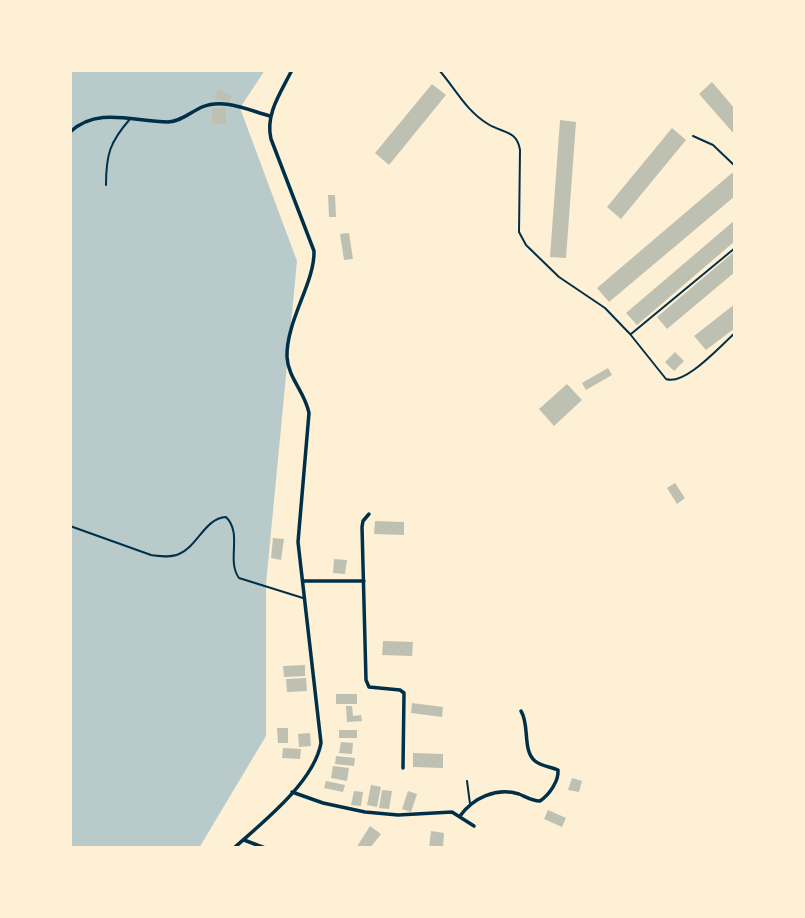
<!DOCTYPE html>
<html>
<head>
<meta charset="utf-8">
<style>
  body { margin:0 }
  #map { position:relative; width:805px; height:918px; overflow:hidden; background:#fdf0d5; font-family:Inter,sans-serif }
  canvas { display:block }
  .frame { position:absolute; inset:0; border:72px solid #fdf0d5; pointer-events:none }
</style>
</head>
<body>
<div id="map">
<canvas width="805" height="918"></canvas>
<div class="frame"></div>
</div>
<script>
const c = document.querySelector('canvas').getContext('2d');
c.lineJoin = 'round';
function fill(path, color) { c.fillStyle = color; c.fill(path, 'evenodd'); }
function stroke(path, color, width, dash) { c.strokeStyle = color; c.lineWidth = width; c.lineCap = dash ? 'butt' : 'round'; c.setLineDash(dash || []); c.stroke(path); }
fill(new Path2D(`
  M70,70H265L240,108L297,261L266,584V736L199,848H70Z`), '#b9caca');
fill(new Path2D(`
  M712,82L735,109V135L699,94Z
  M432,84L446,95L389,165L375,153Z
  M218,89L232,96L228,103L214,97Z
  M212,108H226V124H212Z
  M560,120L576,122L566,258L550,257Z
  M672,128L686,140L621,219L607,207Z
  M732,173L735,176V196L609,302L597,288Z
  M328,195H335L336,217H329Z
  M735,220V241L637,325L626,313Z
  M349,233L353,259L344,260L340,234Z
  M735,251V272L667,329L657,317Z
  M735,304V328L706,350L694,336Z
  M675,352L684,361L674,371L665,362Z
  M608,368L612,375L586,390L582,383Z
  M567,384L582,400L554,426L539,409Z
  M675,483L685,498L677,504L667,488Z
  M375,521L404,522V535L374,534Z
  M273,538L284,539L281,560L271,558Z
  M334,559L347,560L345,574L333,573Z
  M383,641L413,642L412,656L382,655Z
  M305,665V676L284,677L283,666Z
  M306,678L307,691L287,692L286,679Z
  M336,694H357V704H336Z
  M412,703L443,707L442,717L411,713Z
  M346,706H352L353,716L361,715L362,721L347,722Z
  M277,728H288V743H278Z
  M339,730H357V738H339Z
  M310,733L311,746L299,747L298,734Z
  M341,742L353,743L352,754L339,753Z
  M283,748L301,749L300,759L282,758Z
  M413,753L443,754V768L413,767Z
  M336,756L355,758L354,766L335,764Z
  M333,766L349,768L347,781L331,778Z
  M572,778L582,781L579,792L568,790Z
  M326,781L345,785L343,792L324,788Z
  M371,785L381,787L377,807L367,805Z
  M382,790L392,791L389,809L379,808Z
  M354,791L363,792L361,806L351,805Z
  M408,791L417,794L411,812L402,809Z
  M548,810L566,818L562,827L544,819Z
  M370,826L381,834L370,848H356Z
  M431,831L444,833L443,848H429Z`), '#bec0b2');
stroke(new Path2D(`
  M439,70C455,88 466,111 488,124C502,133 517,130 520,150L519,232L526,245L559,277L605,308L630,334L666,379C685,386 720,346 735,333
  M693,136L713,145L735,166
  M106,185C106,154 110,142 130,119
  M631,334L735,248
  M70,526L151,555C160,556 171,558 179,554C197,547 205,518 226,517C243,534 226,560 239,578L303,598
  M467,781L470,804`), '#003049', 2);
stroke(new Path2D(`
  M70,132C98,106 134,122 168,122C180,122 191,112 202,107C224,98 248,110 270,116
  M369,514L363,521L362,527L366,680L369,687L400,690L404,693L403,768
  M303,581H364
  M292,792L323,803L365,812L398,815L452,812L474,826
  M460,816C473,798 496,787 519,794C526,797 532,801 540,801C549,795 559,781 558,770C551,767 541,766 535,761C522,750 530,725 521,711
  M244,840L265,848
  M234,848C263,822 314,782 321,743L298,542L309,413C305,392 288,378 287,357C286,321 315,282 314,251L271,139C265,114 281,92 292,70`), '#003049', 3.5);
</script>
</body>
</html>
